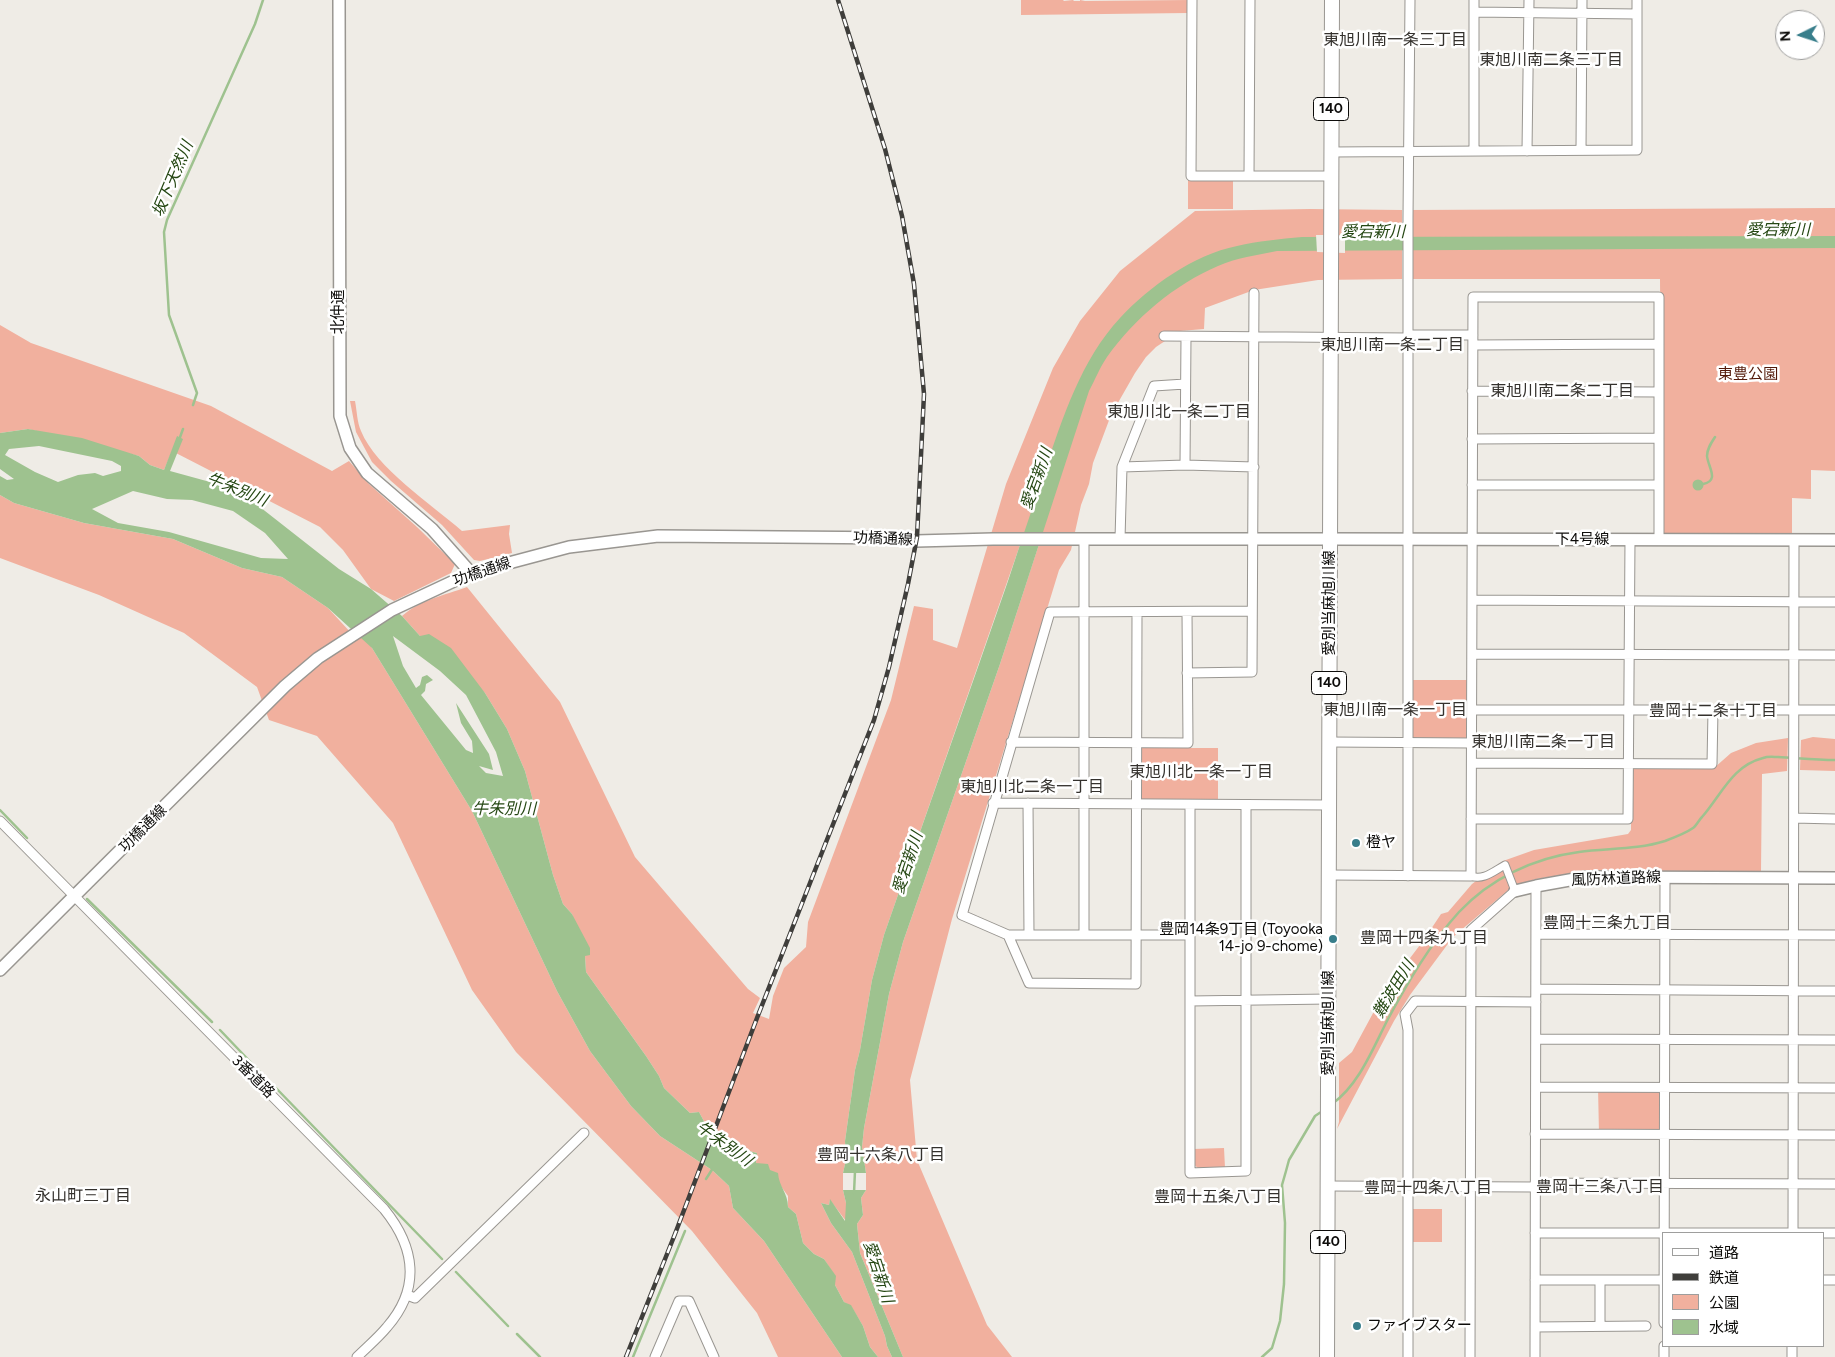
<!DOCTYPE html>
<html>
<head>
<meta charset="utf-8">
<style>
  body { margin:0 }
  #map { position:relative; width:1835px; height:1357px; overflow:hidden; background:#efece6; font-family:Figtree,"Noto Sans JP",sans-serif }
  canvas { display:block }
  .legend { position:absolute; left:1662px; top:1232px; width:162px; height:115px; box-sizing:border-box; background:#fff; border:1px solid #9e9e9d; margin:0; padding:6px 9px; list-style:none; font-size:15px; color:#0d0c0a }
  .legend li { display:flex; align-items:center; gap:10px; height:25px }
  .legend b { width:25px; border:1px solid #9e9e9d }
  .north { position:absolute; left:1775px; top:10px; width:50px; height:50px; box-sizing:border-box; background:#fff; border:1px solid #9e9e9d; border-radius:50%; rotate:266deg; font-size:14px; font-weight:700; line-height:20px; text-align:center; color:#0d0c0a }
  .north::after { content:''; display:block; margin:auto; width:18px; height:22px; background:#387e8b; clip-path:polygon(50% 0,100% 100%,50% 72%,0 100%) }
</style>
</head>
<body>
<div id="map">
<canvas width="1835" height="1357"></canvas>
<ul class="legend">
<li><b style="height:6px;background:#fff"></b>道路</li>
<li><b style="height:6px;background:#3f3e3b"></b>鉄道</li>
<li><b style="height:14px;background:#f1b09e"></b>公園</li>
<li><b style="height:14px;background:#9ec28f"></b>水域</li>
</ul>
<div class="north">N</div>
</div>
<script>
const c = document.querySelector('canvas').getContext('2d');
c.lineJoin = 'round';
function fill(path, color) { c.fillStyle = color; c.fill(path, 'evenodd'); }
function stroke(path, color, width, dash) { c.strokeStyle = color; c.lineWidth = width; c.lineCap = dash ? 'butt' : 'round'; c.setLineDash(dash || []); c.stroke(path); }
function drawText(font, color, halo, rows, align = 'center') {
  c.font = font + ' Figtree,"Noto Sans JP",sans-serif'; c.lineWidth = 5; c.setLineDash([]); c.textBaseline = 'middle'; c.strokeStyle = halo; c.fillStyle = color; for (const [text, x, y, turn = 0] of rows) {
    c.save(); c.translate(x, y); c.rotate((+turn || 0) * Math.PI / 180); c.textAlign = isNaN(turn) ? turn : align; if (halo) c.strokeText(text, 0, 0); c.fillText(text, 0, 0); c.restore();
  }
}
fill(new Path2D(`
  M1021,0H1063L1064,1L1073,0L1074,1H1080V0L1085,1L1189,0L1188,13L1021,15Z
  M1188,178L1233,179V209H1188Z
  M1835,208V471L1811,470V499L1792,498V534L1662,535L1660,279H1410L1409,210Z
  M1310,209L1402,210V279L1318,280L1254,290L1205,308L1204,329L1180,331L1156,347L1146,357L1135,373L1111,415L1093,463L1089,484L1081,505L1071,550L1059,570L952,919L910,1080L917,1160L987,1325L1012,1357H903L860,1253L857,1224L863,1215L861,1198L866,1190V1173L862,1147L864,1128L889,994L903,942L1000,664L1039,544L1020,545L884,935L872,980L860,1050L855,1070L845,1141L846,1160L843,1173V1190L846,1203V1221L830,1200L829,1205L821,1203L831,1223L852,1252L885,1336L887,1346L892,1357H878L870,1347L863,1326L851,1306L844,1302L835,1285V1276L824,1259L814,1254L803,1243L796,1214L788,1207V1196L769,1170L756,1163L757,1153L733,1147L718,1131L706,1125L699,1112L690,1113L664,1088L659,1076L646,1056L586,972L585,956L572,914L563,904L553,875L525,771L507,729L485,693L420,636L402,616C420,600 445,595 467,587L560,702L635,857L748,989L760,998L753,1013L769,1019L773,996L784,968L806,947L808,922L891,700L914,606L933,609V640L957,648L1006,484L1053,368L1080,321L1120,271L1195,211Z
  M0,325L31,343L211,406L332,471L349,461L369,484L417,527L455,564L451,573L394,601L371,589L343,550L320,527L172,451L164,470L150,465L139,456L28,429L0,433Z
  M350,401H355C357,411 357,422 361,431C376,468 431,504 462,531L510,525L509,534L512,553L480,561L474,560L442,525L391,481L372,462L356,432Z
  M0,495L14,503L84,523L173,539L242,568L282,577L328,608L352,634L363,628L372,648L472,811L557,991L590,1051L631,1106L660,1136L712,1170L729,1186L733,1208L764,1241L842,1357H778L757,1313L692,1231L516,1052L472,990L393,823L317,736L269,720L257,687L184,633L99,595L0,558Z
  M1407,680H1472L1471,743H1407Z
  M1813,737L1835,739V771L1800,770L1801,740Z
  M1788,738L1787,771L1762,774L1761,871H1586L1536,879L1513,886L1453,937L1410,995L1394,1021L1337,1129L1339,1122V1063L1352,1052L1385,991L1423,941L1441,914L1448,912L1472,884L1503,861L1534,850L1628,834L1631,830V770L1634,768H1714L1731,753L1756,743Z
  M1142,748H1218V799H1142Z
  M1598,1087H1664V1134H1599Z
  M1224,1148L1225,1168H1198L1193,1164V1149Z
  M1413,1209H1442V1242H1413Z`), '#f1b09e');
fill(new Path2D(`
  M1835,236V248L1277,251C1257,255 1236,258 1218,266C1174,285 1135,318 1107,357C1100,367 1095,380 1089,391L1000,664L903,942L889,994L864,1128L862,1147L866,1173H843L846,1160L845,1141L855,1070L860,1050L872,980L884,935C925,817 967,699 1008,581C1020,544 1033,507 1045,470C1063,417 1081,360 1120,318C1150,286 1193,255 1237,246C1258,241 1280,239 1302,237Z
  M28,429L82,438L139,456L150,465L164,470L177,436L183,439L170,471L221,485L251,500L339,569L371,589L402,616L420,636L429,634L451,648L485,693L507,729L525,771L553,875L563,904L572,914L590,948V955L585,956L586,972L646,1056L659,1076L664,1088L690,1113L699,1112L706,1125L718,1131L733,1147L757,1153L756,1163L768,1164L770,1170L778,1173C779,1187 788,1193 788,1207L796,1214L803,1243L814,1254L824,1259L836,1276L835,1285L844,1302L851,1305L863,1326L870,1347L878,1357H842L764,1241L733,1208L729,1186L712,1170L660,1136L631,1106L590,1051L557,991L472,811L372,648L328,608L282,577L242,568L173,539L84,523L14,503L0,495V476L7,480L14,479L0,469V433ZM39,446L112,461L121,466V471L103,476L95,473L78,475L58,482L35,472L5,455L9,449ZM133,491L167,499L192,500L233,511L265,533L288,559L261,558L169,532L118,523L92,509ZM393,636L440,671L466,695L496,752L503,776L486,773L479,766L493,770L489,754L456,703L461,723L472,741L473,753L466,750L421,695L425,691L426,684L433,680L427,675L422,677L420,685L416,688L403,666Z
  M1692.5 485a5.5 5.5 0 1 1 11 0a5.5 5.5 0 1 1-11 0Z
  M843,1190H866L861,1198L863,1215L857,1224L860,1253L903,1357H892L887,1346L885,1336L852,1252L831,1223L821,1203L829,1205L830,1199L845,1221L846,1203Z`), '#9ec28f');
fill(new Path2D(`
  M1316,235H1345V253L1317,252Z`), '#efece6');
stroke(new Path2D(`
  M193,405L197,393L169,315L164,232L167,220L255,24L263,0
  M179,440L183,429
  M1703,484C1720,481 1708,467 1707,456C1707,449 1711,443 1715,437
  M0,810L27,838
  M87,899L212,1022
  M220,1030L260,1072
  M274,1086L442,1259
  M1332,1104C1359,1085 1373,1048 1388,1019C1408,982 1430,944 1459,912C1490,879 1533,858 1579,852C1607,848 1637,850 1665,841C1673,838 1686,833 1693,828C1696,826 1699,820 1702,817C1722,794 1732,766 1763,758C1768,756 1774,757 1778,757C1797,758 1816,760 1835,760
  M706,1179L713,1168
  M854,1193L855,1171
  M456,1272L508,1326
  M517,1334L540,1357
  M633,1357L685,1231
  M1262,1357L1272,1348L1280,1321L1284,1284L1285,1223L1282,1185L1286,1171L1289,1160L1315,1116L1324,1110`), '#9ec28f', 2.5);
const pedestrian = new Path2D(`
  M1471,876C1483,881 1494,871 1505,865L1515,891`);
const minor = new Path2D(`
  M1192,0L1191,176H1331
  M1474,12L1637,14
  M1474,150V0
  M1581,150L1582,0
  M1527,151L1529,0
  M1331,152L1637,150V0
  M1249,176L1250,0
  M1408,335H1473
  M1164,336L1408,338
  M1473,345L1659,344
  M1472,391L1659,392
  M1472,439L1659,438
  M1185,465L1186,337
  M1122,467L1185,465L1254,467
  M1472,485H1659
  M1120,539L1122,467L1154,386L1185,384
  M1472,600L1835,602
  M1472,654L1835,655
  M1187,673L1252,672L1254,293
  M1472,710H1835
  M1011,742L1188,743L1187,612
  M1329,742L1471,743
  M1472,763L1712,764L1713,710
  M993,803L1329,805
  M1028,803L1029,935
  M1190,805V1173L1246,1171V805
  M1794,818L1835,819
  M1471,819H1628L1630,540
  M0,821L384,1209C415,1247 421,1288 387,1327C378,1338 367,1347 357,1357
  M1329,875L1471,876L1473,297H1659V540
  M1408,876V218L1410,0
  M1536,934L1835,935
  M1008,935L1029,983L1136,984L1137,612
  M1084,935V539
  M1189,935H1008L962,915L1050,612L1252,611
  M1536,989L1835,991
  M1190,1001L1329,999
  M1536,1039L1835,1040
  M1536,1087L1835,1088
  M1535,1134L1835,1135
  M1535,1183L1835,1184
  M1328,1186L1535,1187
  M1535,1233H1835
  M1793,1233L1794,540
  M1535,1280H1664
  M1600,1280V1326
  M1824,1280H1835
  M407,1295L415,1298L584,1133
  M1664,1323L1665,877
  M1535,1327L1646,1326
  M655,1357L679,1301H689L714,1357
  M1408,1357V1030L1405,1014L1415,1001L1536,1002
  M1470,1357L1471,930L1515,891
  M1535,1357L1536,886
  M1664,1357V1346
  M1792,1357V1346`);
const tertiary = new Path2D(`
  M339,0L340,416L350,448L367,473L432,529L471,573
  M1515,891L1536,886L1586,877L1835,878
  M0,970L285,686L318,658L392,610L471,573L569,547L658,536L903,538L916,541L993,539H1330L1835,540`);
const primary = new Path2D(`
  M1327,1357L1332,0`);
stroke(pedestrian, '#999691', 9);
stroke(minor, '#999691', 11);
stroke(tertiary, '#999691', 14);
stroke(primary, '#999691', 16);
stroke(pedestrian, '#fff', 7);
stroke(minor, '#fff', 9);
stroke(tertiary, '#fff', 11);
stroke(primary, '#fff', 14);
const rail = new Path2D(`
  M626,1357L675,1234L757,1018L874,720L889,667L908,584L917,537L924,394L914,284L902,216L885,149L838,0`);
stroke(rail, '#3f3e3b', 4.5);
stroke(rail, '#fff', 2.5, [8]);
for (const [x, y, r, color] of [
  [1356,843,5,"#387e8b"],
  [1333,939,5,"#387e8b"],
  [1357,1326,5,"#387e8b"]
]) { const dot = new Path2D(); dot.arc(x, y, r, 0, 2 * Math.PI); c.fillStyle = color; c.fill(dot); stroke(dot, '#fff', 2); }
for (const [x, y, w] of [
  [1331,109,35],
  [1329,683,35],
  [1328,1242,35]
]) { const box = new Path2D(); box.roundRect(x - w / 2, y - 11.5, w, 23, 4); c.fillStyle = '#fff'; c.fill(box); stroke(box, '#0d0c0a', 1); }
drawText('bold 14px', '#0d0c0a', null, [
  ["140",1331,109],
  ["140",1329,683],
  ["140",1328,1242]
]);
drawText('15px', '#0d0c0a', '#fff', [
  ["北仲通",339,312,-90],
  ["功橋通線",883,539,2],
  ["下4号線",1582,540],
  ["功橋通線",482,572,-19],
  ["愛別当麻旭川線",1330,603,-90],
  ["功橋通線",143,829,-45],
  ["風防林道路線",1616,879,-2],
  ["愛別当麻旭川線",1329,1023,-90],
  ["3番道路",253,1077,45]
]);
drawText('15px', '#521909', '#fff', [
  ["東豊公園",1748,375]
]);
drawText('15px', '#0d0c0a', '#fff', [
  ["橙ヤ",1366,843],
  ["豊岡14条9丁目 (Toyooka",1323,930,"right"],
  ["14-jo 9-chome)",1323,947,"right"],
  ["ファイブスター",1367,1326]
], 'left');
drawText('16px', '#34312d', '#fff', [
  ["東旭川南一条三丁目",1395,40],
  ["東旭川南二条三丁目",1551,60],
  ["東旭川南一条二丁目",1392,345],
  ["東旭川南二条二丁目",1562,391],
  ["東旭川北一条二丁目",1179,412],
  ["東旭川南一条一丁目",1395,710],
  ["豊岡十二条十丁目",1713,711],
  ["東旭川南二条一丁目",1543,742],
  ["東旭川北一条一丁目",1201,772],
  ["東旭川北二条一丁目",1032,787],
  ["豊岡十三条九丁目",1607,923],
  ["豊岡十四条九丁目",1424,938],
  ["豊岡十六条八丁目",881,1155],
  ["豊岡十三条八丁目",1600,1187],
  ["豊岡十四条八丁目",1428,1188],
  ["永山町三丁目",83,1196],
  ["豊岡十五条八丁目",1218,1197]
]);
drawText('italic 16px', '#254713', '#fff', [
  ["坂下天然川",173,179,-67],
  ["愛宕新川",1778,230],
  ["愛宕新川",1373,232],
  ["愛宕新川",1037,479,-70],
  ["牛朱別川",237,490,22],
  ["牛朱別川",504,809],
  ["愛宕新川",908,863,-72],
  ["難波田川",1394,989,-59],
  ["牛朱別川",724,1144,36],
  ["愛宕新川",878,1272,72]
]);
</script>
</body>
</html>
